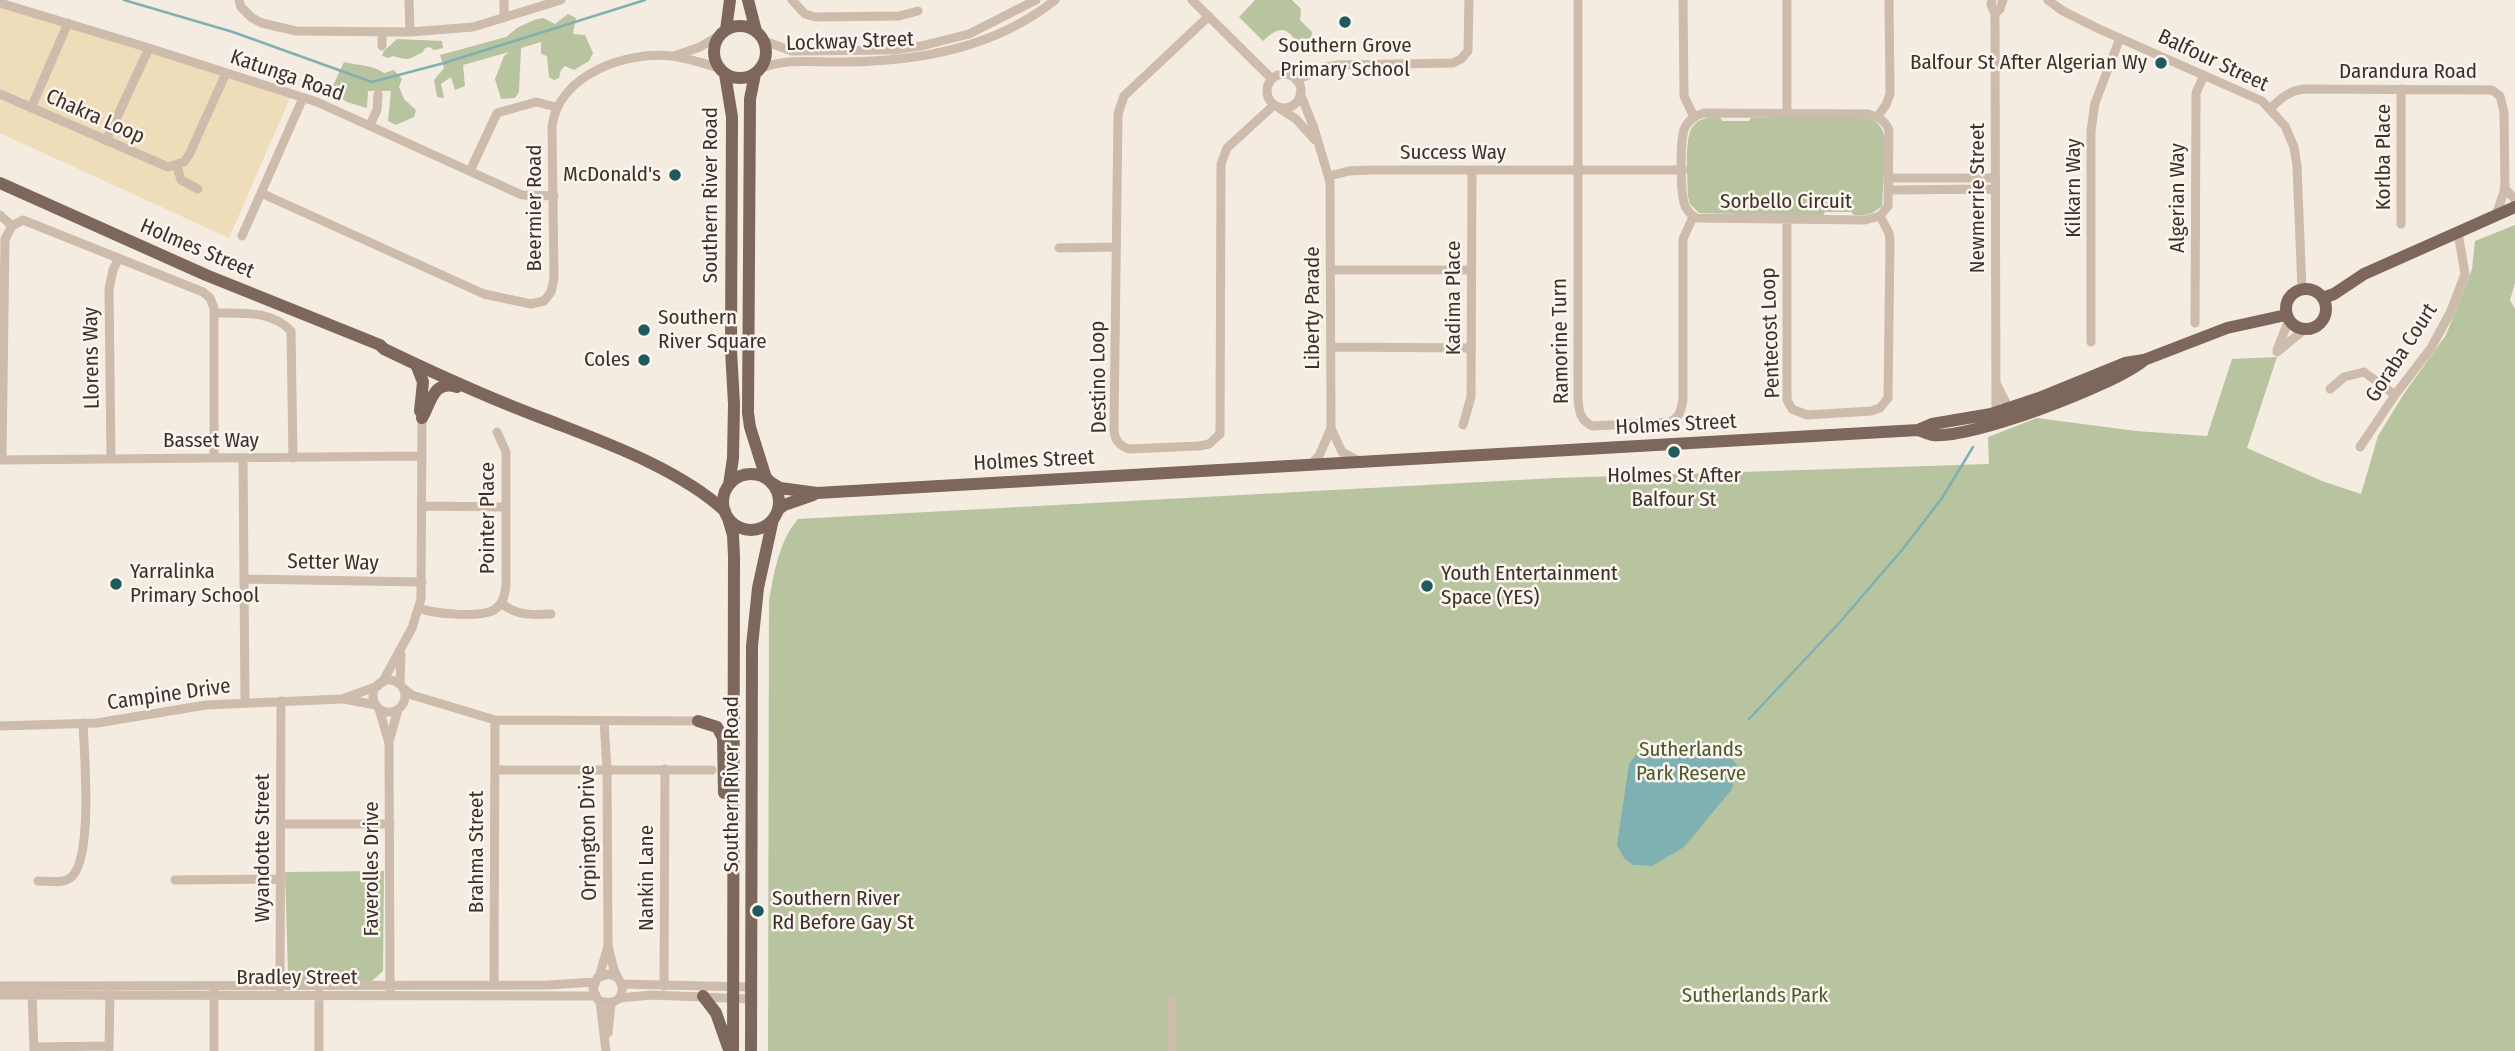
<!DOCTYPE html>
<html>
<head>
<meta charset="utf-8">
<style>
  body { margin:0 }
  canvas { display:block; background:#f4ebe1 }
</style>
</head>
<body>
<canvas width="2515" height="1051"></canvas>
<script>
const c = document.querySelector('canvas').getContext('2d');
c.lineJoin = 'round';
function fill(path, color) { c.fillStyle = color; c.fill(path, 'evenodd'); }
function stroke(path, color, width, dash) { c.strokeStyle = color; c.lineWidth = width; c.lineCap = dash ? 'butt' : 'round'; c.setLineDash(dash || []); c.stroke(path); }
function drawText(font, color, halo, rows, align = 'center') {
  c.font = font + ' "Fira Sans Condensed",sans-serif'; c.lineWidth = 5; c.setLineDash([]); c.textBaseline = 'middle'; c.strokeStyle = halo; c.fillStyle = color; for (const [text, x, y, turn = 0] of rows) {
    c.save(); c.translate(x, y); c.rotate((+turn || 0) * Math.PI / 180); c.textAlign = isNaN(turn) ? turn : align; if (halo) c.strokeText(text, 0, 0); c.fillText(text, 0, 0); c.restore();
  }
}
fill(new Path2D(`
  M1255,0H1292L1301,9L1300,20L1312,32L1310,50L1301,47C1288,30 1283,22 1263,41L1239,17Z
  M568,14L576,18L573,34L585,35L593,53L589,61L574,70L565,66L561,70L559,78L554,80L549,77L547,56L541,54V42L521,48L519,92L515,98L501,99L495,79L504,56L509,52L463,65L465,86L455,90L451,77L441,84L444,98L437,97L434,80L444,68L440,55L506,37L517,28L534,20L543,18L555,24Z
  M397,39L442,41L443,48L434,50L430,47L425,48L423,52C407,60 410,61 393,56L389,58L382,56L384,51Z
  M344,62C359,66 370,64 384,73L394,70L402,79L399,87L404,99L416,110L414,117L396,125L388,121L391,91H368L367,108L347,102L330,92Z
  M1720,117L1722,121H1749L1751,118H1867C1878,121 1883,128 1886,140L1882,206C1873,214 1866,216 1854,215L1851,212H1825L1823,216L1699,213L1690,204L1688,197C1688,181 1683,135 1694,125C1701,117 1710,118 1720,117Z
  M2515,225V283L2510,300L2515,309V1051H768L769,601C774,573 779,541 798,519L1555,478L1989,464L1988,437L2037,418L2136,431L2207,436L2232,359L2277,357L2247,448L2322,481L2361,494L2378,436L2403,395L2446,335L2472,269L2475,241Z
  M384,871L383,971L372,981L360,982H305L293,979L288,973L285,872Z`), '#b8c4a0');
fill(new Path2D(`
  M0,0L293,91L229,238L0,133Z`), '#efdcb8');
fill(new Path2D(`
  M1700,741L1724,750L1737,765L1732,789L1684,847L1652,866L1633,865L1624,858L1617,845L1629,764L1639,751L1653,747Z`), '#7fb0b2');
stroke(new Path2D(`
  M124,0L233,32L372,82L444,63L645,0
  M1749,719L1840,622L1902,550L1942,498L1973,447`), '#7fb0b2', 2.5);
stroke(new Path2D(`
  M239,0L241,7L252,18L262,23L296,31L410,32L473,27L561,0
  M409,0L410,32
  M504,0V18
  M792,0L805,14L815,17L899,16L918,11
  M1192,0L1272,79
  M1578,0V399C1579,411 1580,420 1592,426L1670,422C1680,417 1681,410 1683,400V239L1693,217
  M1683,0L1684,96L1694,117
  M1787,0V114
  M1992,0L1991,5L1995,14L1996,418
  M2048,0L2063,11L2099,29L2262,101L2285,126L2294,147L2297,166L2302,289
  M0,3L149,48L317,102L522,195L554,196
  M1995,14L2000,9L2003,0
  M1209,16L1124,96L1118,114L1114,428C1114,439 1118,445 1129,449L1199,446L1209,444L1220,434L1221,164L1227,148L1274,105
  M764,41L792,51L893,50L921,46L969,34L1036,0
  M382,46V32
  M674,56L700,47L720,35
  M760,69C786,57 817,63 846,62C920,61 995,48 1055,0
  M1267 91a17 17 0 1 1 34 0a17 17 0 1 1-34 0Z
  M1296,80L1326,67L1338,65L1453,63L1461,59L1468,51L1469,0
  M2401,89V224
  M1300,93L1314,128L1330,182L1331,428L1342,452L1357,460
  M0,94L168,167L184,162L189,155L226,73
  M31,108L68,23
  M1279,108L1296,119L1315,140
  M2271,108C2281,98 2289,91 2304,89L2492,90L2500,96L2504,112L2505,189L2496,215
  M1704,113L1868,114C1878,117 1885,120 1889,130L1888,206L1880,216L1865,220L1696,218C1691,215 1688,212 1685,206C1680,192 1680,144 1684,130C1687,121 1696,115 1704,113Z
  M1877,117L1886,105L1890,94L1889,0
  M370,125L377,110L378,94
  M106,141L149,48
  M177,165L181,180L198,189
  M470,171L497,113L536,102L556,107
  M1329,176L1349,171L1372,170H1683
  M1890,178H1995
  M2504,188L2515,199
  M1890,190L1995,189
  M261,193L484,294L531,304L544,301L551,292L554,279L552,126C559,75 625,51 671,56C687,58 703,63 719,68
  M0,215L12,226
  M1787,220V400L1792,409L1807,415L1871,411L1880,408L1888,398L1890,241L1889,233L1880,216
  M242,236L303,98
  M1059,248L1116,247
  M1331,270H1471
  M214,313C240,313 272,310 291,331L293,458
  M2195,323L2196,105V93L2204,75
  M2091,342V131L2095,103L2120,38
  M1331,347L1471,348
  M2277,350L2289,320
  M2277,352L2305,329
  M1997,385L2011,413
  M2330,389L2344,377L2364,372L2395,395
  M1463,425L1471,397L1472,170
  M2360,447L2395,395L2431,348L2450,313L2465,274L2458,233
  M243,458L245,702
  M2,459L5,239L12,226L23,220L203,292L210,298L214,308V458
  M111,459L109,289L113,270L118,260
  M0,460L422,456
  M1310,465L1319,456L1331,428
  M423,506L506,507
  M244,579L422,582
  M501,603C517,616 531,615 551,614
  M419,608C434,614 480,618 494,610C503,604 505,595 506,585V452L497,432
  M373 696a16 16 0 1 1 32 0a16 16 0 1 1-32 0Z
  M382,683L412,628L421,599L422,418
  M400,685L401,654
  M403,688L412,695L495,720L698,721
  M344,699L376,705
  M379,709L389,743L390,989
  M604,721L607,769L608,945C610,954 612,964 615,972C617,978 622,982 622,988C623,1003 608,1005 598,1000L593,989L597,978L609,974L618,978
  M0,726L97,723L206,705L342,699L378,686
  M390,738L398,710
  M495,770H712
  M281,824H390
  M175,880L281,879
  M38,881C48,881 62,884 70,878C94,862 84,751 83,723
  M599,977L608,946
  M494,984L495,720
  M621,984L751,987
  M0,986L548,985L594,982
  M664,986L665,769
  M280,989L281,701
  M32,992L34,1051
  M319,993V1051
  M0,995L594,996
  M619,998L652,995L751,999
  M1172,1000V1051
  M600,1001L606,1051
  M608,1033L611,1003
  M34,1047L109,1046
  M109,1049L110,990
  M214,1051V990`), '#cdbbac', 9);
stroke(new Path2D(`
  M748,0L756,31
  M714 52a26 26 0 1 1 52 0a26 26 0 1 1-52 0Z
  M726,30L730,0
  M725,74L732,117L731,350L734,404L733,458L729,485
  M755,74L750,99L748,413L750,427L766,478
  M0,183L206,275L380,345L384,349C438,375 493,400 550,421C607,443 679,469 725,511
  M2286 309a20 20 0 1 1 40 0a20 20 0 1 1-40 0Z
  M2323,298L2334,294L2364,274L2515,207
  M416,364L423,382L420,411
  M422,418C431,403 433,379 457,387
  M1918,430C1922,431 1928,434 1933,435C1972,439 2112,386 2143,361
  M723 502a28 28 0 1 1 56 0a28 28 0 1 1-56 0Z
  M772,483L780,488L817,493L1918,430L1932,424L1991,414L2039,398L2125,363L2144,360L2227,328L2286,315
  M778,510L784,505L813,495
  M728,518L733,535L734,556L733,1051
  M698,721L717,727L723,738L724,793
  M703,996L716,1013L728,1047
  M751,1051L752,646L758,588L773,519`), '#7d675c', 12);
for (const [x, y, r, color] of [
  [1345,22,7,"#1f5a5e"],
  [2161,63,7,"#1f5a5e"],
  [675,175,7,"#1f5a5e"],
  [644,330,7,"#1f5a5e"],
  [644,360,7,"#1f5a5e"],
  [1674,452,7,"#1f5a5e"],
  [116,584,7,"#1f5a5e"],
  [1427,586,7,"#1f5a5e"],
  [758,911,7,"#1f5a5e"]
]) { const dot = new Path2D(); dot.arc(x, y, r, 0, 2 * Math.PI); c.fillStyle = color; c.fill(dot); stroke(dot, '#fbf5ee', 2.5); }
drawText('21px', '#3b302b', '#fbf5ee', [
  ["Lockway Street",850,42,-2],
  ["Balfour Street",2213,61,25],
  ["Darandura Road",2408,72],
  ["Katunga Road",287,76,19],
  ["Chakra Loop",95,117,24],
  ["Success Way",1453,153],
  ["Korlba Place",2384,157,-90],
  ["Kilkarn Way",2074,188,-90],
  ["Southern River Road",711,195,-90],
  ["Newmerrie Street",1978,198,-90],
  ["Algerian Way",2178,198,-90],
  ["Sorbello Circuit",1786,202],
  ["Beermier Road",535,208,-90],
  ["Holmes Street",197,249,23],
  ["Kadima Place",1454,298,-90],
  ["Liberty Parade",1313,308,-90],
  ["Pentecost Loop",1771,333,-92],
  ["Ramorine Turn",1561,341,-91],
  ["Goraba Court",2402,353,-57],
  ["Llorens Way",92,358,-91],
  ["Destino Loop",1099,377,-91],
  ["Holmes Street",1676,425,-3],
  ["Basset Way",211,441],
  ["Holmes Street",1034,461,-3],
  ["Pointer Place",488,518,-90],
  ["Setter Way",333,563,1],
  ["Campine Drive",169,695,-8],
  ["Southern River Road",732,784,-90],
  ["Orpington Drive",589,833,-91],
  ["Wyandotte Street",263,848,-90],
  ["Brahma Street",477,852,-90],
  ["Faverolles Drive",372,869,-90],
  ["Nankin Lane",647,878,-90],
  ["Bradley Street",297,978]
]);
drawText('21px', '#3b302b', '#fbf5ee', [
  ["Southern Grove",1345,46,"center"],
  ["Primary School",1345,70,"center"],
  ["Balfour St After Algerian Wy",2147,63,"right"],
  ["McDonald's",661,175,"right"],
  ["Southern",658,318],
  ["River Square",658,342],
  ["Coles",630,360,"right"],
  ["Holmes St After",1674,476,"center"],
  ["Balfour St",1674,500,"center"],
  ["Yarralinka",130,572],
  ["Primary School",130,596],
  ["Youth Entertainment",1441,574],
  ["Space (YES)",1441,598],
  ["Southern River",772,899],
  ["Rd Before Gay St",772,923]
], 'left');
drawText('21px', '#4a5a2e', '#fbf5ee', [
  ["Sutherlands",1691,750],
  ["Park Reserve",1691,774],
  ["Sutherlands Park",1755,996]
]);
</script>
</body>
</html>
